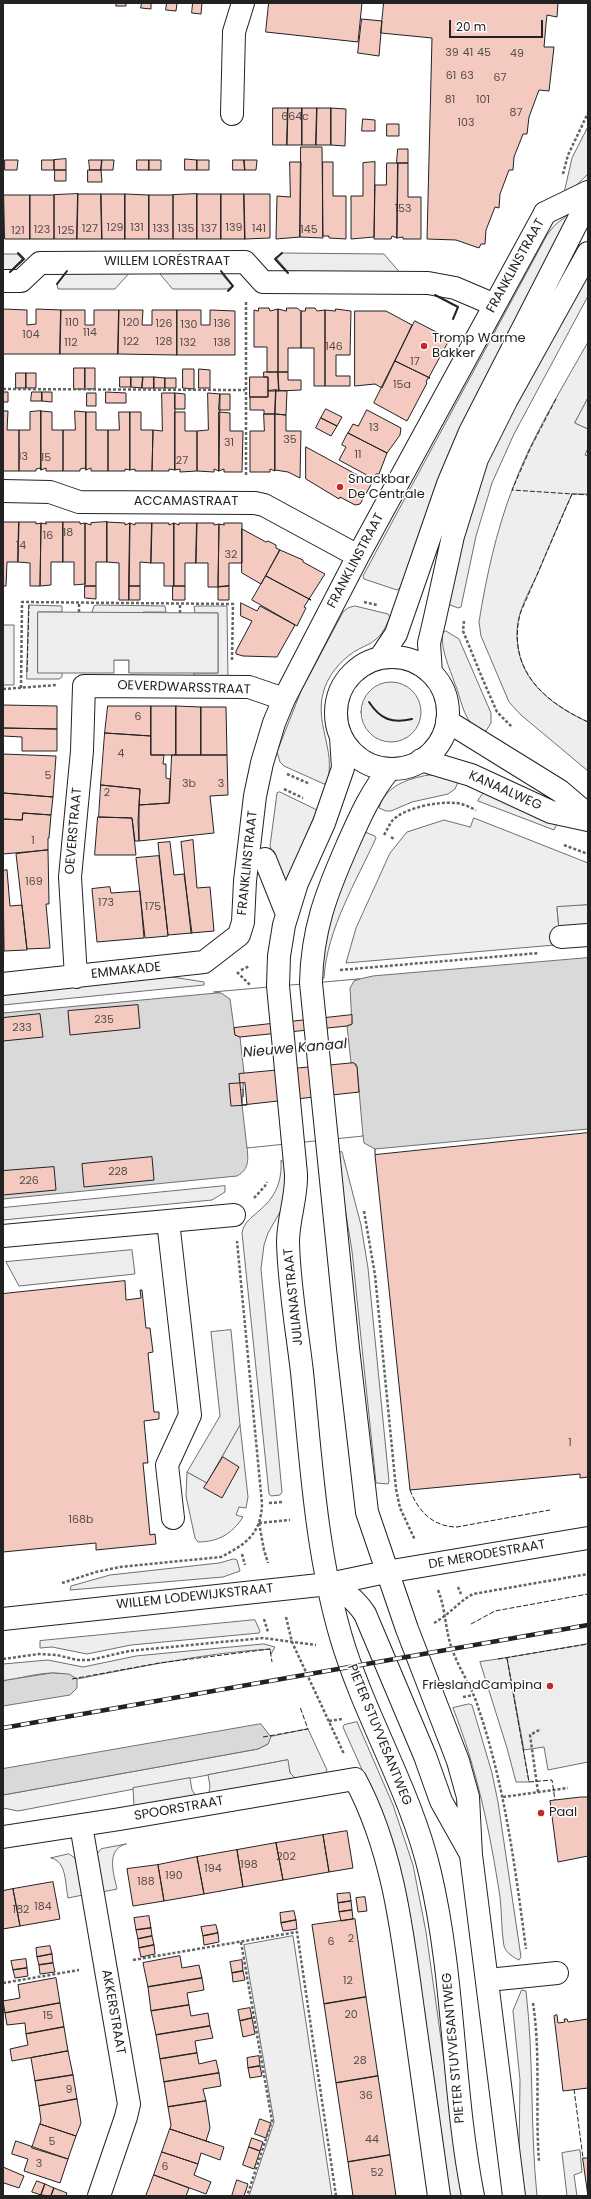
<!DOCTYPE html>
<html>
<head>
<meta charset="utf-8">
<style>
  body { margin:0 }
  #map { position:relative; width:591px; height:2199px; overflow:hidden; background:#fff; font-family:Poppins,sans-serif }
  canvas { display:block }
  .frame { position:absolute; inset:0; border:4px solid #222; pointer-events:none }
  .scale { position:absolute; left:449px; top:20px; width:94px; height:18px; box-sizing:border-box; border:2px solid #222; border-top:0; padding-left:5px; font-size:12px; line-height:14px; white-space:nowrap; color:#222; -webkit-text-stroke:3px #fff; paint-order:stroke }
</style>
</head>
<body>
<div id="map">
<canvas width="591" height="2199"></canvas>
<div class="frame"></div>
<div class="scale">20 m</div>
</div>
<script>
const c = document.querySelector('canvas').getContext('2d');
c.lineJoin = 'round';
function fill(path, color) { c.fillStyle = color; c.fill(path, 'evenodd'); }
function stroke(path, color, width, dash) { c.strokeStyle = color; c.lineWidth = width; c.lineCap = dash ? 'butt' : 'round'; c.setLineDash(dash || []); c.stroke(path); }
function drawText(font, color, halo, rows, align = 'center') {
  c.font = font + ' Poppins,sans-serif'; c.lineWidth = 3; c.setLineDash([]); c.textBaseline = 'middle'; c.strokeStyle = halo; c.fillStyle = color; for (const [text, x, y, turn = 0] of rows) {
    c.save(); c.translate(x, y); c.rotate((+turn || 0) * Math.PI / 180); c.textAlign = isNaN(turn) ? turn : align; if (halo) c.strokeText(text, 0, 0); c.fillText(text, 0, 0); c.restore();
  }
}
const green = new Path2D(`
  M588,127V174L567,194L564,193L572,158Z
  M568,215L570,216L400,588L397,590L364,579L363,576L547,235L554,226Z
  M588,269V296L514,434L492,483L476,536L461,607L458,608L448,604L464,529L491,451Z
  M588,342V398L575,423L588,429V448L585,455L588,456V494H572C560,520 549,546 538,573C530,590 518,610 517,630C515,678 549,704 588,722V771L521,715L509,702L481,636L479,622C486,578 496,532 512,490C531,438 561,390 588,342Z
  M29,605L62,606V612H38V672H62V677L59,679H27Z
  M98,605L165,606L166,612H143L129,673V660H114L92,612L94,606Z
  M197,606H227L228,680L194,678V673H218V613H195L194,607Z
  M355,606L388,614L390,617C386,626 383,634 375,640C371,644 364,646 359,649C344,657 331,671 325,687C312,722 337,749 327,783L324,784L284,766L280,762L277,752L301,691L343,612L348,608Z
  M3,625H14V685H3Z
  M446,631L459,639L491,713V723L486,731C464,729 462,700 455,684C449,666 442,654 442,634Z
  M361 712a30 30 0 1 1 60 0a30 30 0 1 1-60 0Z
  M428,775H437L458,782L455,789L448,794L412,802L391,811H386L379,808C386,785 408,779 428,775Z
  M280,792L317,810L286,882H282L270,846L277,793Z
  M484,792L557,824L554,830L478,801Z
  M474,818L588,863V905L557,908L559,930L555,945L346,963L356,928L390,853L407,832L444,820L470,827Z
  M365,832L375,836L376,838C356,882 327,929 324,978L319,979L327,918Z
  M342,1152L361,1225L368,1268L389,1481L388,1484L376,1483L352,1251L336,1153Z
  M281,1161H286L287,1186L284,1205L268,1233L264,1245L261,1269L282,1492L280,1495L271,1496L269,1494L242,1233C244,1221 253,1217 261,1209C276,1196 282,1181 281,1161Z
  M240,1425L248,1497L246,1508L239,1507L236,1515L243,1517C232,1534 218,1542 198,1542L195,1538L186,1496L187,1472L207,1483Z
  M234,1559L237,1560L240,1571L223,1577L70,1590L71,1586L110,1575L219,1563Z
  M255,1620L260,1631L259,1633L131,1645L87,1654L52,1647L40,1648V1641Z
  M264,1644L275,1647L271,1654L270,1649C205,1653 140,1667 77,1679C56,1666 25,1678 3,1681V1664L48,1660L83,1667L136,1656Z
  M507,1658L529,1782H516L507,1748L480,1662Z
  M469,1704L472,1705L492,1773L498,1802L521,1957L519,1960C513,1957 506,1953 504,1946C501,1930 502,1913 500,1897C490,1832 477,1769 453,1708Z
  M357,1722L393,1805L413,1865L426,1932L463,2196H448L379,1808L343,1727L344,1725Z
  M308,1729L327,1770L324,1775L296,1779L290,1773L287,1760L18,1811L3,1808V1795L258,1749L268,1744L270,1737Z
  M126,1844C105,1849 114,1875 117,1889L102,1892L97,1854L101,1849Z
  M69,1854L75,1858L83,1895L68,1898C65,1884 67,1861 51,1858Z
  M293,1936L332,2196H249L274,2122L244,1945Z
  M522,1990L526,1991C534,2059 530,2128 537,2196H523L519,2157L520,2080L513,2011Z
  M580,2150L582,2172L574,2175L577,2196H567L562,2153Z`);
fill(green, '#eee');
stroke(green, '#6f6f6f', 1);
const parking = new Path2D(`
  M282,253L384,254L402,275L290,274L277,259Z
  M3,254H17L22,259L8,273H3Z
  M69,270L131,271L115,289H58L57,284Z
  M157,270H218L232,286L228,289H173Z
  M588,398V429L575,423Z
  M38,612L218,613V673H129V660H114V673H38Z
  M588,905V928L559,930L557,907Z
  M172,977L204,982V985L3,1005V993Z
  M225,1186V1192L212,1200L3,1220V1208Z
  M132,1250L135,1274L19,1286L6,1262Z
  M231,1330L240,1425L207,1483L187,1472L220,1416L211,1332Z
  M588,1644V1762L548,1770L544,1747L524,1750L507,1658Z
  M288,1760L290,1773L296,1779L209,1793L210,1786L208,1775Z
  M190,1778L192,1790L196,1796L134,1806L133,1788Z`);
fill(parking, '#ededed');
stroke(parking, '#6f6f6f', 1);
const water = new Path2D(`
  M588,958V1129L375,1149L364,1143L363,1135L247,1146C248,1159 250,1169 237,1176L3,1199V1013L355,980L373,976Z
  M52,1673L69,1674L77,1679V1688L70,1695L3,1706V1681Z
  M261,1724L271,1737L268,1744L258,1749L3,1795V1769Z`);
fill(water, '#d9d9d9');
stroke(water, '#6f6f6f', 1);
const pier = new Path2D(`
  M359,979L354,981L350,988L352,1024L347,1026L351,1063L356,1064L357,1067L363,1136L247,1148L242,1105L244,1073L240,1037L235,1035L230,999L221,993L214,992Z`);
fill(pier, '#fff');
stroke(pier, '#6f6f6f', 1);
const building = new Path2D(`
  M117,3H126V6H116Z
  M142,3H151V9L141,8Z
  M167,3H177L176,11L166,10Z
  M193,3H202L201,14L192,13Z
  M269,3H362L358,42L266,32Z
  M384,3H558L557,17L547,15L546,24L544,47H554L549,91L539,90L529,117L527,134H523L514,157L513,170H509L500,194L499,208L495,207L486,230L485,244H481L479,248L456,240L427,239L432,38L381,33Z
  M362,19L382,21L379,56L358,53Z
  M273,108H288L287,145H273Z
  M288,108H302V145H287Z
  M302,108H317L316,145H302Z
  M317,108H331V145H316Z
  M331,108L346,109L345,146L331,145Z
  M363,119L375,120V131H362Z
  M387,124H399V136H387Z
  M301,147H322L323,238L300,237Z
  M398,149H408V163H397Z
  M66,159V170H54V160Z
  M185,159L197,160V170H185Z
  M5,160H18L17,170H5Z
  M42,160H54V170H42Z
  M89,160H102L101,170H90Z
  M102,160H114L113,170H101Z
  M137,160H149V170H137Z
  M149,160H161V170H149Z
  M197,160H209V170H197Z
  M233,160H244L245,170H233Z
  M244,160H257L256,170H245Z
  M290,162H301L300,237L276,239L277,196L290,197Z
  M323,162H333V196H346V239L329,238V236H323Z
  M375,162L374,237L351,239V196H363V163Z
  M387,163H398L397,238L392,236L391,239H374L375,185H386Z
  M398,163H408V197H421V239H403V237L397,238Z
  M55,170H66V181H55Z
  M88,170H101L102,182H88Z
  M78,194L77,239H54V195Z
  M78,194H101L102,239H77Z
  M101,194H125V239H102Z
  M125,194L149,195V239H125Z
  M197,194H221V239H197Z
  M197,194V239H173V195Z
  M221,194H244L245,239H221Z
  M244,194H270V238L245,239Z
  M4,195H30V239H5Z
  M30,195H54V239H30Z
  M149,195H173V239H149Z
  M259,308H269L270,311L278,309V372H267V347H254V310L258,311Z
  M287,308H297L301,311V348H288V372H278V309L286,311Z
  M306,308H315L317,311L325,310V386H314V348H301V311H305Z
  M3,309L27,310V325L36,324V309L61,310L60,354H3Z
  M336,309L351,311L350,355H336V376H350V386H325V310L335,311Z
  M61,310H85V325H94V310H119L118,354H60Z
  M119,310H143L142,325H152V310H177V355L118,354Z
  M177,310H201V325H210V310L235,311V355H177Z
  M355,311H386L412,325L382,388L375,384L355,386Z
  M415,321L444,336L447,344L429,377L430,378L395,361Z
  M395,361L430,378H428L426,382L427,383L407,421L374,403Z
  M74,368H85V389H74Z
  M85,368H95V389H85Z
  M183,369H194V389L183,388Z
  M199,369L210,370V388H199Z
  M264,372H278L279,391H268V377H264Z
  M278,372H288V380H301V390L279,391Z
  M16,373H26V388H16Z
  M26,373H36V388H26Z
  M120,377H131V387H120Z
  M131,377H143L142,388L131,387Z
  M143,377H154V388H142Z
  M154,377L165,378V388H154Z
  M250,377H268V397H250Z
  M165,378H176V388H165Z
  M276,390L287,391L286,415L275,414Z
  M276,390L275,414H264V410H250V397H268V391Z
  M3,392H8V402H3Z
  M32,392H42V401H31Z
  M42,392H52V402L42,401Z
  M106,392L126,393V403H106Z
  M87,393H96V406H87Z
  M162,393H175V470L169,469V471H152L153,430L162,431Z
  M175,393L185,394V409H175Z
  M208,393L220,394L219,471L214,469V472L197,471V431L208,430Z
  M220,394H230V410H219Z
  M326,409L342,417L337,426L321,418Z
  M367,410L401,428L400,435L387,453L348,433L353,424L358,426Z
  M3,411H8L7,430H19V471H3Z
  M41,411L52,412V430H63V471H46V468L41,470Z
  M41,411V470V468L36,469V471H19V430H30V412Z
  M75,411L86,412V470L85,468L80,469V471H63V430H75Z
  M86,412H96V430H108V471H91V468L86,470Z
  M119,412H130V470L125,469V471H108V430H119Z
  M130,412H141V430H153L152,471H135V469L130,470Z
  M175,412H185V431H197V471L180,472V469L175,470Z
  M219,412L230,413V431H243L242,472H224V469L219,471Z
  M264,414H275V471L270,469V472H250V431H264Z
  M275,414L286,415V431H301L300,478L288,472L275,470Z
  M321,418L337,426L331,436L316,428Z
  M348,433L387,453L379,474H376L374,479L339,460L346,447L342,445Z
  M306,447L372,483L360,504L355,505L340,497L339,499L306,479Z
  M3,522H19L18,562H7L6,586H3Z
  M19,522H36V524L41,523L40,586H30V563L18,562Z
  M46,522H63V562H51V585L40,586L41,523L46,524Z
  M63,522H80V524L85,523V584L74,585V562H63Z
  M107,522L125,523V525L130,523L129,600H119V563L107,562Z
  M107,522V562H96V586H85V523L91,525V523Z
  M130,523L135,525V523H152L151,563L140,562V586H129Z
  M152,523H169V525L174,523V586H164V563H151Z
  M174,523L179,525V523H197L196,563H185V586H174Z
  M197,523H214V525L219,524L218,587H208V563H196Z
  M224,523H242V563H229V586L218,587L219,524L224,525Z
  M242,529L266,542L268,541L276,545V548L280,550L261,584L242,573Z
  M280,550L303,560V562L325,574L309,599L311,600L266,576Z
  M266,576L311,600L309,599L304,607L306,608L297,626L252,600Z
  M85,586H96V599L85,598Z
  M129,586H140V600H129Z
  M173,586H185V600H173Z
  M229,586V600H218V587Z
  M241,603L257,611L260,606L295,625L277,657L243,656L236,654V651L252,621L241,616Z
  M3,705L57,706V729L3,728Z
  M108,706H151V736L105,733Z
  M151,706H176V755H151Z
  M176,706L201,707V755H176Z
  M201,707H226L227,755H201Z
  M3,728L57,729V751H22V737L3,736Z
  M105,733L151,736V755H164L163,764H166V778L170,779L169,803L139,805L140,789L101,785Z
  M3,754L56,756L53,797L3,793Z
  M172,755H227L228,795L210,796L214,833L139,841V805L169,803Z
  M101,785L140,789L138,821L139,841H135L132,818L99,817Z
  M3,793L53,797L51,815L23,813L22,820L3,819Z
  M23,813L51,815L49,838H48V850L3,854V819L22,820Z
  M98,817L132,818L136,855H95Z
  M193,840L197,888L210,887L214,931L191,933L181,842Z
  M170,842L174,875L184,874L192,933L168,935L158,843Z
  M48,850L49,904H46L50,948L27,949L16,854Z
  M159,856L168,936L145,938L136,858Z
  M7,870L10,906L22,905L27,950L4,951L3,871Z
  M110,887L111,893L140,891L144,938L97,942L92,889Z
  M138,1005L140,1028L70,1035L68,1011Z
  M40,1014L43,1037L3,1041V1018Z
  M352,1015V1024L347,1026L240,1037L235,1035L234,1028Z
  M354,1063L357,1067L359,1092L242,1105L239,1074Z
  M245,1083L247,1105L231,1106L229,1084Z
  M588,1133V1477L580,1478V1474L410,1490L375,1155Z
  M152,1157L154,1180L84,1187L82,1164Z
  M54,1167L56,1190L3,1195V1171Z
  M125,1281L126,1300L141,1298L140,1290H142L146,1328H150L153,1352L148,1353L154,1412H159V1419L144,1421L148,1463H143L150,1535L155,1534L156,1544L96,1550V1543L3,1552V1294Z
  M223,1457L239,1467L222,1498L204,1488Z
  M581,1797H588V1856L558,1862L550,1801Z
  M347,1831L353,1868L329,1872L323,1835Z
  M323,1835L329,1872L283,1880L276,1843Z
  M276,1843L283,1880L243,1887L237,1850Z
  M237,1850L243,1887L204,1894L197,1857Z
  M197,1857L204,1894L164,1901L158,1865Z
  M158,1865L164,1901L133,1906L127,1869Z
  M53,1882L60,1919L20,1926L13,1889Z
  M13,1889L20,1926L3,1929V1891Z
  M350,1893L351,1901L338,1903L337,1894Z
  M365,1897L367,1911L358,1912L356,1898Z
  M351,1901L352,1910L339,1912L338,1903Z
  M352,1910L353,1919L341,1921L339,1912Z
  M294,1911L296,1920L281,1923L280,1913Z
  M149,1916L151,1928L136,1930L134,1918Z
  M355,1919L366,1997L324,2004L312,1925Z
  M296,1920L297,1929L283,1931L281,1923Z
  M216,1925L218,1933L203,1936L201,1927Z
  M151,1928L152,1936L138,1939L136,1930Z
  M218,1933L219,1942L204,1945L203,1936Z
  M152,1936L154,1945L139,1948L138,1939Z
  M154,1945L155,1954L141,1957L139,1948Z
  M50,1946L52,1954L37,1957L36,1948Z
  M52,1954L53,1963L39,1965L37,1957Z
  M180,1956L182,1968L199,1965L202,1978L148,1987L143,1963Z
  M26,1959L27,1968L13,1970L11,1961Z
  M242,1960L243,1971L232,1973L230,1962Z
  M53,1963L55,1972L40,1974L39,1965Z
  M27,1968L28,1976L15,1978L13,1970Z
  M243,1971L245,1980L233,1982L232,1973Z
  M56,1978L60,2003L5,2013L3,2001L20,1998L18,1985Z
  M202,1978L204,1990L187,1993L189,2005L151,2011L148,1987Z
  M366,1997L378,2076L336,2083L324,2004Z
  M60,2003L64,2027L26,2034L25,2023L7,2025L5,2013Z
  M189,2005L191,2016L208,2013L210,2026L156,2035L151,2011Z
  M250,2008L252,2018L240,2021L238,2010Z
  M557,2015L558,2023L565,2022L564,2019H567L568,2022L588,2019V2088L563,2091L554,2016Z
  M252,2018L255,2034L243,2037L240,2021Z
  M210,2026L213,2038L195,2041L197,2053L160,2059L156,2035Z
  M64,2027L68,2051L12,2061L10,2049L28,2045L26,2034Z
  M68,2051L73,2075L35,2081L31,2058Z
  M197,2053L199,2064L216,2060L219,2073L164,2082L160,2059Z
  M259,2056L260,2066L248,2068L247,2058Z
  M260,2066L262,2076L250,2078L248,2068Z
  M219,2073L221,2086L203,2089L206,2101L168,2107L164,2082Z
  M73,2075L77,2099L39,2106L35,2081Z
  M378,2076L390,2155L348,2162L336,2083Z
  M77,2099L81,2123L76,2136L40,2124L41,2120L39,2106Z
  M206,2101L210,2128L206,2141L209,2142L170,2129L171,2125L168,2107Z
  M260,2119L271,2123L266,2138L255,2134Z
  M40,2124L76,2136L68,2159L32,2148Z
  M170,2129L224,2147L220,2160L201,2153L198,2164L162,2152Z
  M252,2138L263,2142L260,2151L249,2147Z
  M16,2141L68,2159L60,2183L24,2171L28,2159L12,2154Z
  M249,2147L260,2151L254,2169L243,2165Z
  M162,2152L198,2164L194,2175L211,2182L206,2194L154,2175Z
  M390,2155L396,2196H353L348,2162Z
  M583,2158H588V2196Z
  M3,2167L24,2176L19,2188L4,2183Z
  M154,2175L189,2188L186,2196H146Z
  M237,2180L248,2184L244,2196H232Z
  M37,2181L45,2184L41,2195L32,2192Z
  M45,2184L54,2188L51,2196L41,2195Z
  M54,2188L67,2193L66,2196H51Z`);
fill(building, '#f3c9c0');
stroke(building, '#222', 1);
const minor = new Path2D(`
  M232,114L234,32L243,3
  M3,281H21L40,263L245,262L263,282L428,283L455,288L495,305
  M3,491L50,492L79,502L255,503L264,505L358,556
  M561,937L588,935
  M76,977L70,877L82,751L84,686L249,687L284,699
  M3,984L204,962L239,935L243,922L245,881L255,796L262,763L274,723L284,699L358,556L545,213
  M168,1221L190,1415L167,1465L173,1518
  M3,1236L234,1215
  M386,1572L588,1538
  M3,1619L329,1584
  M81,1825L129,2104L126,2117L99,2196
  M3,1837L120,1819L355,1779C393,1850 402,1930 413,2010C422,2072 430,2134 439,2196
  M488,1980L557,1973`);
const major = new Path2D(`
  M545,213L588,192
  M336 713a56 56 0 1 1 112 0a56 56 0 1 1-112 0Z
  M380,658L396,634L448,484L470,432L588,201
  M431,673L429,643L434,622L453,536L477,459L506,401L588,253
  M447,721L560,791L588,815
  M341,737L343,768L324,823L297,883L284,925L279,956L278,986L296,1174C297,1197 288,1219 288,1242C289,1286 297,1329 302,1372C311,1461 316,1551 341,1637C365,1718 411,1791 430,1873C455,1979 452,2089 473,2196
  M421,760L471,775L551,812L588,820
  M390,769C371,791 359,819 347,846C326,894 312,930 311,983L348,1348L367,1512L407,1629L458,1761L468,1797L471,1855L514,2196
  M265,859L287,914
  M329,1584C345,1592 355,1599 365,1614L425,1756L441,1801L469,1851
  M329,1584L386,1572`);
stroke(minor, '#222', 24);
stroke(major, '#222', 24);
stroke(new Path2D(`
  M563,174L568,155L588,113
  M246,302V475
  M3,389L245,390
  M364,602L377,605
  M79,612V603
  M180,613V603
  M464,621L463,631L483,680L497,712L512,727
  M21,688L22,602L233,604L232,660
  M3,689L57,685
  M287,774L310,784
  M284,789L303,798
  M384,835C387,830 389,825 392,821C403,808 439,801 455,803C462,803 469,807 476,810
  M391,837L395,840
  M564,845L588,854
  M241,970L250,966
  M340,970L539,953
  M237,972L250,985
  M254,1198L265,1186L267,1182
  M364,1211L375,1275L396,1489L400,1508L415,1540
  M269,1503L283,1502
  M259,1523L264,1550L268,1563
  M259,1523L290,1520
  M242,1554L245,1565
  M62,1583L96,1572L120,1567L221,1557C246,1544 261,1534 262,1504L237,1241
  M458,1587L461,1594
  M438,1590C446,1610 445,1630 452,1649C459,1669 472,1687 478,1707C505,1786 515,1867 526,1949
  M286,1617L292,1642L344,1754
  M264,1619L268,1632
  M434,1623C449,1615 458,1602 473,1594L588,1574
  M3,1659L39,1654L57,1655L77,1660H90L129,1651L263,1638L316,1645
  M463,1697L474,1695
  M329,1721L342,1719
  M538,1792L530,1735L541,1729
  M503,1797L568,1788
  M241,1942L272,2121L247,2196
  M133,1960L297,1932L336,2196
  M3,1983L79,1970
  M533,2003C541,2056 535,2109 539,2162`), '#646464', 2.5, [3, 2]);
stroke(minor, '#fff', 22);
stroke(major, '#fff', 22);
const rail = new Path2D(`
  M3,1728L588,1625`);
stroke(rail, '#222', 4.5);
stroke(rail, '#fff', 3, [9]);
stroke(new Path2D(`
  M556,399L531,447L512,490L588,495
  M572,494L520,614C507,669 543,701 588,722
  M27,672L29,605
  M375,1149V1155
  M410,1490C418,1511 433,1527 457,1527L550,1510
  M471,1624L495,1611L588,1594
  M507,1658L529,1782L552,1780L555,1800
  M498,1659L588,1644
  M72,1679L159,1663L270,1649L272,1662
  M263,1737L308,1729L300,1707
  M574,2089L583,2158`), '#222', 1, [5, 2]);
stroke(new Path2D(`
  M282,253L275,259L288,273
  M221,271L233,286L228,291
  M10,272L24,259L18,253
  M57,284L67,271
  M435,295L458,307L453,319
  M369,702C380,719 392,724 412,719`), '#222', 2);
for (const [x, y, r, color] of [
  [424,346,4,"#c62828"],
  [340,487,4,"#c62828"],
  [550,1686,4,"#c62828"],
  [541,1813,4,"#c62828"]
]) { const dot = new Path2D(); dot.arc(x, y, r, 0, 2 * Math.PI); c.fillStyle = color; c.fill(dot); stroke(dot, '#fff', 1.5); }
drawText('11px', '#564c4a', null, [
  ["39",452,53],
  ["41",468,53],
  ["45",484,53],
  ["49",517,54],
  ["61",451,76],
  ["63",467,76],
  ["67",500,78],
  ["81",450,100],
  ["101",483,100],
  ["87",516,113],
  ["664c",295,117],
  ["103",466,123],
  ["153",403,209],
  ["129",115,228],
  ["131",137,228],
  ["139",234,228],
  ["127",90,229],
  ["133",161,229],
  ["135",186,229],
  ["137",209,229],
  ["141",259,229],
  ["123",42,230],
  ["145",309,230],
  ["121",18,231],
  ["125",66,231],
  ["110",72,323],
  ["120",131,323],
  ["126",164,324],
  ["136",222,324],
  ["130",189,325],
  ["114",90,333],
  ["104",31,335],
  ["122",131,342],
  ["128",164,342],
  ["112",71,343],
  ["132",188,343],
  ["138",222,343],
  ["146",334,347],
  ["17",415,362],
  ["15a",402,385],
  ["13",374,428],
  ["35",290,440],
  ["31",229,443],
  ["11",358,455],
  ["13",23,457],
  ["15",46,458],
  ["27",182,461],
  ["18",68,533],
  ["16",48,536],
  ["14",21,546],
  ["32",231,555],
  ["6",138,717],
  ["4",121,754],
  ["5",48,776],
  ["3b",189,784],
  ["3",221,784],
  ["2",107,793],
  ["1",33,841],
  ["169",34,882],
  ["173",106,903],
  ["175",153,907],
  ["235",104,1020],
  ["233",22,1028],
  ["1",243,1094],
  ["228",118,1172],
  ["226",29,1181],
  ["1",570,1443],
  ["168b",81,1520],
  ["202",286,1857],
  ["198",249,1865],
  ["194",213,1869],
  ["190",174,1876],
  ["188",146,1882],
  ["184",43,1907],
  ["182",21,1910],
  ["2",351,1939],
  ["6",331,1942],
  ["12",348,1981],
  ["20",351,2015],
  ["15",48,2016],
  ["28",360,2061],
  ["9",69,2090],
  ["36",366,2096],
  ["44",372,2140],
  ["5",52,2142],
  ["3",39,2164],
  ["6",165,2167],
  ["52",377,2173]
]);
drawText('13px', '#222', '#fff', [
  ["WILLEM LORÉSTRAAT",167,262],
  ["FRANKLINSTRAAT",516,266,-61],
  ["ACCAMASTRAAT",186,502],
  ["FRANKLINSTRAAT",356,561,-62],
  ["OEVERDWARSSTRAAT",184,688,2],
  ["KANAALWEG",505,791,24],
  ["OEVERSTRAAT",74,831,-85],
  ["FRANKLINSTRAAT",248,863,-84],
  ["EMMAKADE",126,971,-6],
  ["JULIANASTRAAT",294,1297,-96],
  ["DE MERODESTRAAT",487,1555,-10],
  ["WILLEM LODEWIJKSTRAAT",195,1597,-6],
  ["PIETER STUYVESANTWEG",379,1735,68],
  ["SPOORSTRAAT",179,1809,-10],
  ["AKKERSTRAAT",113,2012,80],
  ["PIETER STUYVESANTWEG",454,2048,-95]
]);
drawText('13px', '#222', '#fff', [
  ["Tromp Warme",432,339],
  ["Bakker",432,354],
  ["Snackbar",348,480],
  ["De Centrale",348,495],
  ["FrieslandCampina",542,1686,"right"],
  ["Paal",549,1813]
], 'left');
drawText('italic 14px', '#222', '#fff', [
  ["Nieuwe Kanaal",295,1049,-5]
]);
</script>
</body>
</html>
